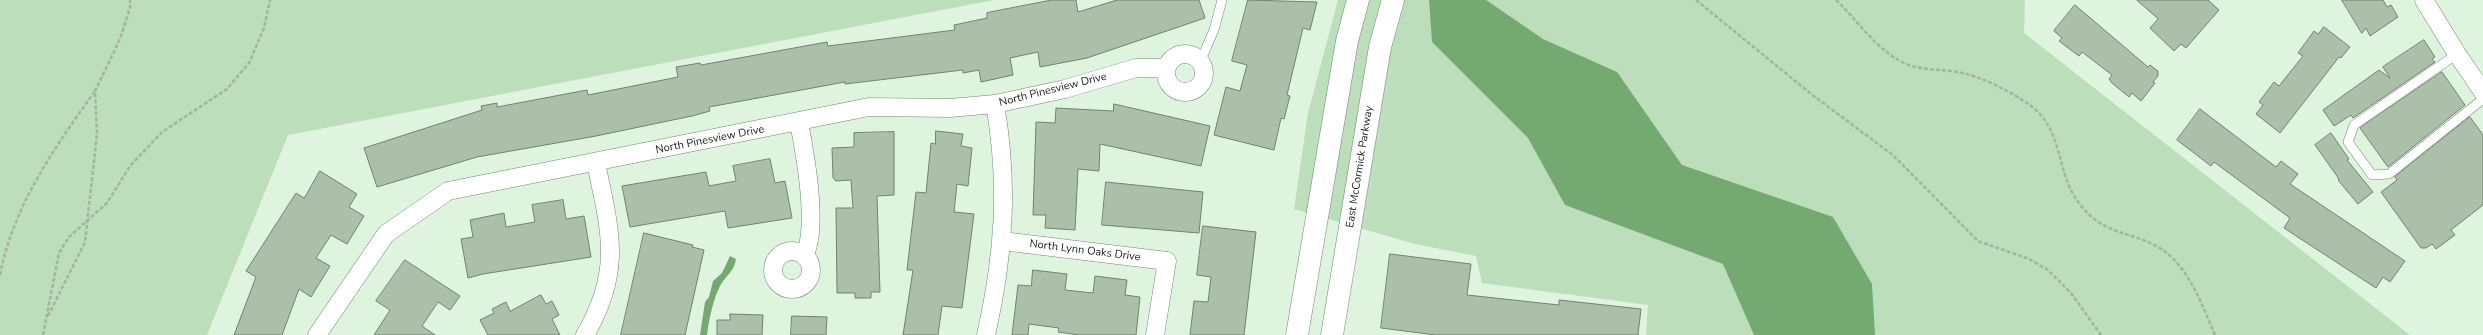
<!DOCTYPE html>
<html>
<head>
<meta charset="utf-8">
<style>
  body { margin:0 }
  canvas { display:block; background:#dff4de }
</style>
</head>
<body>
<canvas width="2483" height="335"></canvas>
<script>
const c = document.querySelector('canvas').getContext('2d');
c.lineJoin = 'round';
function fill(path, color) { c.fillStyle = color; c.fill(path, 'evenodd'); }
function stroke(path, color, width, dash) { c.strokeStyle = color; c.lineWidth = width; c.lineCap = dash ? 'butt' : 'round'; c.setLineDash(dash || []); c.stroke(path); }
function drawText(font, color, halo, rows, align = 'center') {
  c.font = font + ' "Nunito Sans",sans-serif'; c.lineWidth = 3; c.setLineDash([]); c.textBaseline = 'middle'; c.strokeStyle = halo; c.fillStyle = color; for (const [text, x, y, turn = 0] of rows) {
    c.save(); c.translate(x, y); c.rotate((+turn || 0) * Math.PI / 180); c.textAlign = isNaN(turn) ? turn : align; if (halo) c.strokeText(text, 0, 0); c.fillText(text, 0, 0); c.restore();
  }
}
fill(new Path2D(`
  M0,0H994L288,135L207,335H0Z
  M1338,0H2025L2024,33L2410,335H1646L1648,305L1482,283L1476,256L1415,244L1294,209L1308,113Z`), '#bcdeba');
fill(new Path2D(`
  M1429,0H1486L1543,39L1617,72L1682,165L1833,217L1872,284L1875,335H1754L1723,264L1565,205L1528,138L1432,42Z
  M730,256L736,259C734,272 726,275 720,286C713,300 709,319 707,335H700L705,302L709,297L713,281L722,273Z`), '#74a972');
const building = new Path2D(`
  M1052,0H1076L1078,12L1117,0H1199L1205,18L1087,58L1040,67L1038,52L1010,58L1013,75L981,82L979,70L963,73V70L845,84V82L709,107L710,111L692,116L596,136L477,157L377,187L364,148L482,110L481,106L497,103V107L587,90L588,95L678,77L676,67L700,63L701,65L827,42L828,46L955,30L954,25L987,18V13Z
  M1248,0L1317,2L1310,30L1303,28L1287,95L1290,96L1284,119L1281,118L1274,150L1214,135L1226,87L1240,91L1247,65L1232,61Z
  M2137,0H2208L2219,10L2186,48L2181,44L2174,51L2150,28L2158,19Z
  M2342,0H2383L2387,7L2391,5L2398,17L2370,36L2366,28L2362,33Z
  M2075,5L2148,67L2150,65L2158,71V76L2153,82L2155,83L2141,101L2132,93L2129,97L2112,83L2109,79L2112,75L2082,52L2079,56L2059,41L2062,38L2054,31Z
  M2324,27L2350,47L2341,58L2339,57L2280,133L2256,114L2263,105L2259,102L2274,82L2279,86L2303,56L2298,53L2314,31L2318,34Z
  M2424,40L2435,57L2432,59L2435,62L2353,118L2351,115L2334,126L2323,110L2379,70L2390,78L2383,67Z
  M2442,72L2465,105L2388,167L2360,128Z
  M1114,104L1210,126L1201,166L1100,144L1099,171L1078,169L1075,230L1045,228L1046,215H1033L1036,122L1055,123L1056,108L1113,111Z
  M2200,109L2276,167L2281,161L2298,174L2290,184L2405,261L2390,282L2383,277L2376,288L2284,228L2290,218L2214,162L2211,166L2177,140Z
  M2470,117L2483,135V205L2451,230L2455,235L2436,249L2432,244L2426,248H2421L2381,192L2397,180L2395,177Z
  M936,131L963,134L961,146L972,148L968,186L957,184L954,212L974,214L962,308L942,306L938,335H903L913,270H907L916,192L926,193L931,143L935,144Z
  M894,132V195L877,196L880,292H871V298H855V293H837L836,208H853L851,180L836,181L833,178L832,148L854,147V133Z
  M2331,133L2349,159L2347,160L2373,192L2358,204L2338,180L2339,179L2315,145Z
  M770,159L775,183L785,181L792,218L728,228L725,211L630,227L622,186L706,172L709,186L736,181L733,166Z
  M320,171L357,194L349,207L364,216L347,244L331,235L316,258L330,266L311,297L299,289L282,335H234L256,277L246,271L296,193L304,198Z
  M1106,182L1203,192L1199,233L1102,225Z
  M563,200L566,219L584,216L591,257L483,274L468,278L461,239L473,237L470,220L504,213L506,227L535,222L532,205Z
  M1203,226L1256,232L1244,335H1190L1194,301L1208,302L1211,277L1197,275Z
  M644,233L693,245L692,247L704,250L685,335H621Z
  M1390,254L1471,264L1467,295L1559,305V300L1641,309L1638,335H1436L1381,328Z
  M405,260L460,296L450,310L438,302L422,326L435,335H374L390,310L376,301Z
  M1033,270L1067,274L1065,290L1093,293L1095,276L1127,280L1125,295L1140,297L1136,335H1079L1058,332L1059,328L1029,324L1028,335H1012L1018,285L1031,286Z
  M541,295L546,304L552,301L559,315L552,319L560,335H488L480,320L494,313L492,309L506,302L510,311Z
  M730,314L763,315L762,335H717V320H730Z
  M792,316L827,317L826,335H791Z`);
fill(building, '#abbfaa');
stroke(building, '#70836f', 1);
const service = new Path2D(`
  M2457,54L2354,125L2348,142L2372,175L2389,174L2483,99
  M1200,62L1214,30L1222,0`);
const minor = new Path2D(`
  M2424,0L2457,54L2483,92
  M1166 73a19 19 0 1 1 38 0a19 19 0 1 1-38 0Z
  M799,122C805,154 819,228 804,256
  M1002,241L1167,261L1155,335
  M773 270a19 19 0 1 1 38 0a19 19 0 1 1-38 0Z
  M317,335L386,234L448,191L869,107L950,108L995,104L1065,89L1136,68H1167
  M585,335C623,270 610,231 596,163
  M986,335C1004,256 1009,185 995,104`);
const secondary = new Path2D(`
  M1297,335L1347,41L1358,0
  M1332,335L1380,47L1393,0`);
stroke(service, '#748773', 10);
stroke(minor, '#748773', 19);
stroke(secondary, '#748773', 23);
stroke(new Path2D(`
  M1696,0L1810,93L1894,156L1978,241L2029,259L2048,270L2071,293L2101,335
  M1836,0C1858,21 1874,47 1902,62C1919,71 1939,69 1958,72C1982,77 2006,89 2027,103C2067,130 2053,173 2082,207C2105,235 2130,231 2158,247C2188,264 2202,305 2215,335
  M0,275C13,206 55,147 95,91
  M48,316L85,242L97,134L95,91L120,39L130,8V0
  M43,335L59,253L69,237L107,203L130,166L162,132L227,89L249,63L264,28L270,0`), '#a3b4a2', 2.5, [4, 2]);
stroke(service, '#fff', 9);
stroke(minor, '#fff', 18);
stroke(secondary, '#fff', 22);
drawText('11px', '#181f18', '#fff', [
  ["North Pinesview Drive",1053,90,-14],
  ["North Pinesview Drive",710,140,-11],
  ["East McCormick Parkway",1360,167,-81],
  ["North Lynn Oaks Drive",1085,251,7]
]);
</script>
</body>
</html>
